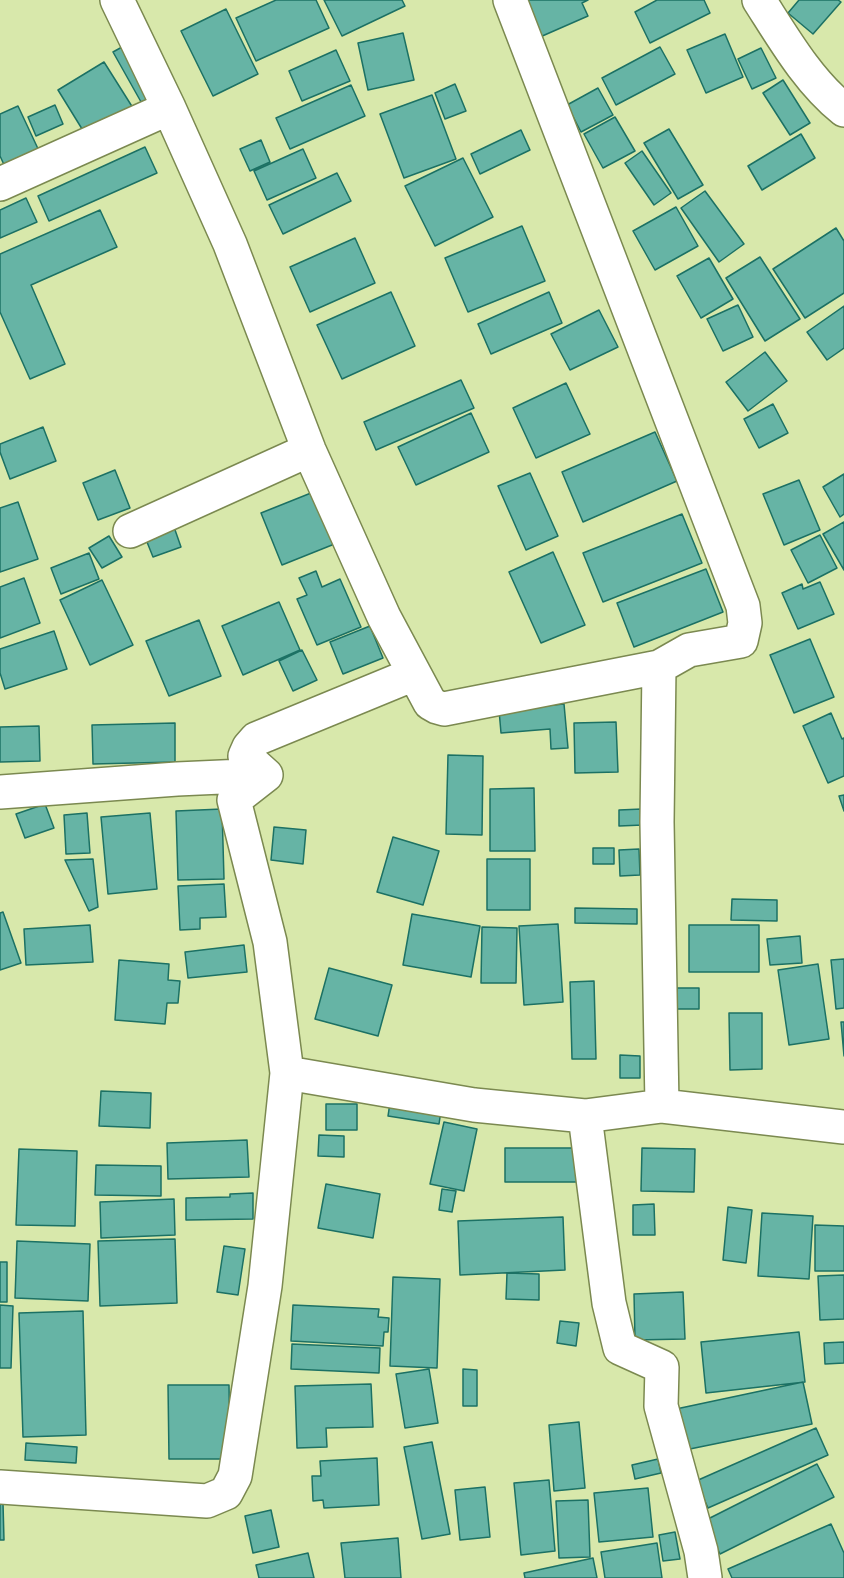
<!DOCTYPE html>
<html>
<head>
<meta charset="utf-8">
<style>
  body { margin:0 }
  canvas { display:block; background:#d8e8ab }
</style>
</head>
<body>
<canvas width="844" height="1578"></canvas>
<script>
const c = document.querySelector('canvas').getContext('2d');
c.lineJoin = 'round';
function fill(path, color) { c.fillStyle = color; c.fill(path, 'evenodd'); }
function stroke(path, color, width, dash) { c.strokeStyle = color; c.lineWidth = width; c.lineCap = dash ? 'butt' : 'round'; c.setLineDash(dash || []); c.stroke(path); }
const building = new Path2D(`
  M276,0H316L329,28L256,61L236,18Z
  M324,0H402L405,6L342,36Z
  M524,0H588L582,3L588,16L540,37Z
  M657,0H704L710,13L650,43L635,12Z
  M799,0H838L841,2L813,34L788,13Z
  M226,9L258,74L213,96L181,31Z
  M403,33L414,80L368,90L358,43Z
  M725,34L743,77L706,93L687,50Z
  M131,42L163,99L145,109L113,52Z
  M660,47L675,74L616,105L602,78Z
  M761,48L776,78L752,89L738,59Z
  M336,50L350,81L302,101L289,71Z
  M104,62L133,108L87,137L58,90Z
  M783,80L810,123L790,135L763,93Z
  M455,84L466,111L445,119L435,93Z
  M351,85L365,116L290,149L276,118Z
  M598,88L613,115L581,132L567,105Z
  M432,95L456,159L404,178L380,114Z
  M55,105L63,124L36,136L28,117Z
  M18,106L40,153L6,169L0,156V114Z
  M615,117L635,151L603,168L584,134Z
  M669,129L703,185L678,199L644,143Z
  M521,130L530,150L480,174L471,154Z
  M801,134L815,158L762,190L748,166Z
  M261,140L270,162L250,171L240,149Z
  M145,147L157,173L49,221L38,196Z
  M303,149L316,178L267,200L254,171Z
  M642,151L671,193L654,205L625,163Z
  M463,158L493,217L435,246L405,186Z
  M337,173L351,201L283,234L269,205Z
  M705,191L744,244L719,262L681,208Z
  M26,198L37,222L0,238V210Z
  M676,207L698,246L655,270L633,231Z
  M100,210L117,247L31,285L65,364L30,379L0,312V254Z
  M522,226L545,281L468,312L445,258Z
  M836,228L844,241V293L805,318L773,269Z
  M355,238L375,283L310,312L290,267Z
  M760,257L800,319L765,341L726,278Z
  M709,258L733,299L701,318L677,276Z
  M391,292L415,346L342,379L317,325Z
  M549,292L562,323L491,354L478,324Z
  M738,305L753,337L723,351L707,319Z
  M844,306V348L827,360L807,332Z
  M599,310L618,347L570,370L551,334Z
  M765,352L787,381L748,411L726,382Z
  M461,380L474,408L376,450L364,422Z
  M566,383L590,434L536,458L513,408Z
  M773,404L788,433L759,448L744,419Z
  M471,413L489,452L416,485L398,447Z
  M43,427L56,461L10,479L0,452V444Z
  M655,432L677,481L583,522L562,472Z
  M115,470L130,508L98,520L83,483Z
  M530,473L558,536L526,550L498,486Z
  M844,474V514L840,517L823,487Z
  M799,480L820,530L784,545L763,494Z
  M321,489L342,541L282,565L261,513Z
  M18,502L38,559L0,572V508Z
  M682,514L702,563L603,602L583,553Z
  M844,522V570L823,534Z
  M174,527L181,547L153,557L145,537Z
  M820,535L837,568L808,583L791,550Z
  M109,536L122,557L102,568L89,548Z
  M553,552L585,625L541,643L509,572Z
  M89,553L99,579L61,594L51,568Z
  M706,569L723,612L634,647L617,603Z
  M316,571L322,587L340,579L361,627L317,645L297,599L307,595L299,578Z
  M24,578L40,623L0,638V587Z
  M102,580L133,645L90,665L60,600Z
  M820,582L834,614L798,629L782,593L802,584L803,589Z
  M279,602L300,650L243,675L222,626Z
  M199,620L221,676L169,696L146,641Z
  M370,626L383,658L343,674L330,642Z
  M54,631L67,669L5,689L0,673V649Z
  M810,639L834,697L794,713L770,655Z
  M302,650L317,680L293,691L279,661Z
  M564,704L568,748L551,749L550,729L501,733L499,710Z
  M831,713L842,739L844,738V776L828,783L803,726Z
  M616,722L618,772L575,773L574,723Z
  M175,723V762L93,764L92,725Z
  M39,726L40,761L0,762V727Z
  M448,755L483,756L482,835L446,834Z
  M534,788L535,851H490V789Z
  M844,795V811L839,796Z
  M45,804L54,828L25,838L16,814Z
  M222,809L224,879L178,880L176,811Z
  M642,809L643,825L619,826V810Z
  M87,813L90,853L66,854L64,815Z
  M150,813L157,889L108,894L101,817Z
  M274,827L306,830L303,864L271,860Z
  M393,837L439,851L423,905L377,892Z
  M593,848H614V864H593Z
  M639,849L640,875L620,876L619,850Z
  M93,859L98,907L89,911L65,860Z
  M487,859H530V910H487Z
  M224,884L226,917L200,918V929L180,930L178,886Z
  M732,899L777,900V921L731,920Z
  M575,908L637,909V924L575,923Z
  M3,912L21,963L0,970V913Z
  M412,914L480,926L471,977L403,965Z
  M558,924L563,1002L524,1005L519,926Z
  M90,925L93,962L26,965L24,929Z
  M689,925H759V972H689Z
  M482,927L517,928L516,983H481Z
  M800,936L802,963L770,965L767,939Z
  M244,945L247,972L188,978L185,952Z
  M844,959V1008L836,1009L831,960Z
  M119,960L169,964L168,980L180,981L178,1003H167L165,1024L115,1020Z
  M818,964L829,1039L789,1045L778,970Z
  M329,968L392,985L378,1036L315,1019Z
  M594,981L596,1059H572L570,982Z
  M677,988H699V1009H677Z
  M729,1013H762V1069L730,1070Z
  M841,1022H844V1056Z
  M620,1055L640,1056V1078H620Z
  M101,1091L151,1093L150,1128L99,1126Z
  M391,1096L442,1104L439,1124L388,1116Z
  M326,1104H357V1130H326Z
  M444,1122L477,1129L464,1191L430,1184Z
  M319,1135L344,1136V1157L318,1156Z
  M247,1140L249,1177L168,1179L167,1143Z
  M505,1148H577V1182H505Z
  M642,1148L695,1149L694,1192L641,1191Z
  M19,1149L77,1151L75,1226L16,1225Z
  M96,1165L161,1166V1196L95,1195Z
  M326,1184L380,1194L373,1238L318,1228Z
  M442,1189L456,1191L452,1212L439,1210Z
  M253,1193V1219L186,1220V1198L230,1197V1194Z
  M174,1199L175,1235L101,1238L100,1202Z
  M654,1204L655,1235H633V1205Z
  M728,1207L752,1210L746,1263L723,1260Z
  M762,1213L813,1216L809,1279L758,1276Z
  M563,1217L565,1270L460,1275L458,1221Z
  M815,1225L844,1226V1271H815Z
  M175,1239L177,1303L100,1306L98,1241Z
  M17,1241L90,1244L88,1301L15,1298Z
  M224,1246L245,1249L238,1295L217,1292Z
  M0,1262H7V1302H0Z
  M507,1273L539,1274V1300L506,1299Z
  M844,1275V1319L820,1320L818,1276Z
  M393,1277L440,1279L437,1368L390,1366Z
  M683,1292L685,1339L635,1340L634,1294Z
  M0,1305L13,1306L11,1368H0Z
  M293,1305L379,1309L378,1317L389,1318L388,1332H384L383,1346L291,1341Z
  M83,1311L86,1435L23,1437L19,1313Z
  M560,1321L579,1323L576,1346L557,1343Z
  M799,1332L805,1382L706,1393L701,1342Z
  M844,1342V1363L825,1364L824,1343Z
  M292,1344L380,1348L379,1373L291,1369Z
  M429,1369L438,1423L405,1428L396,1374Z
  M463,1369L477,1370V1406H463Z
  M803,1382L812,1424L685,1450L676,1409Z
  M371,1384L373,1427L326,1428L327,1447L297,1448L295,1386Z
  M168,1385H229L230,1459H169Z
  M579,1422L585,1488L554,1491L549,1425Z
  M816,1428L828,1455L708,1508L696,1481Z
  M432,1442L450,1534L422,1539L404,1447Z
  M26,1443L77,1447L76,1463L25,1460Z
  M377,1458L379,1505L324,1508L323,1500L313,1501L312,1476H321L320,1461Z
  M658,1459L661,1473L635,1479L632,1465Z
  M817,1464L834,1497L720,1554L704,1521Z
  M549,1480L555,1551L521,1555L514,1483Z
  M485,1487L490,1537L460,1540L455,1490Z
  M648,1488L653,1537L599,1542L594,1493Z
  M588,1500L590,1557L559,1558L556,1501Z
  M0,1503H3L4,1540H0Z
  M271,1510L279,1547L253,1553L245,1516Z
  M831,1524L844,1553V1578H732L728,1569Z
  M675,1532L680,1559L663,1561L659,1535Z
  M398,1538L401,1578H345L341,1543Z
  M657,1543L662,1578H605L601,1552Z
  M308,1553L314,1578H259L256,1565Z
  M593,1558L597,1578H525L524,1573Z`);
fill(building, '#66b4a5');
stroke(building, '#1c7164', 1.5);
const minor = new Path2D(`
  M117,0L169,108L230,244L309,450L384,617L430,703L437,707L444,709L659,667L689,650L741,641L745,623L743,606L510,0
  M759,0C784,39 808,81 844,110
  M0,184L169,108
  M130,531L309,450
  M659,667L657,822L662,1106
  M0,792L177,779L266,775
  M287,1073L474,1105L585,1116L662,1106L844,1127
  M585,1116L609,1303L620,1348L662,1367L661,1406L701,1551L705,1578
  M0,1487L207,1501L226,1493L235,1476L265,1286L287,1073L270,942L234,800L266,775L245,756L249,747L256,739L414,674`);
stroke(minor, '#7b8950', 36);
stroke(minor, '#fff', 33);
</script>
</body>
</html>
